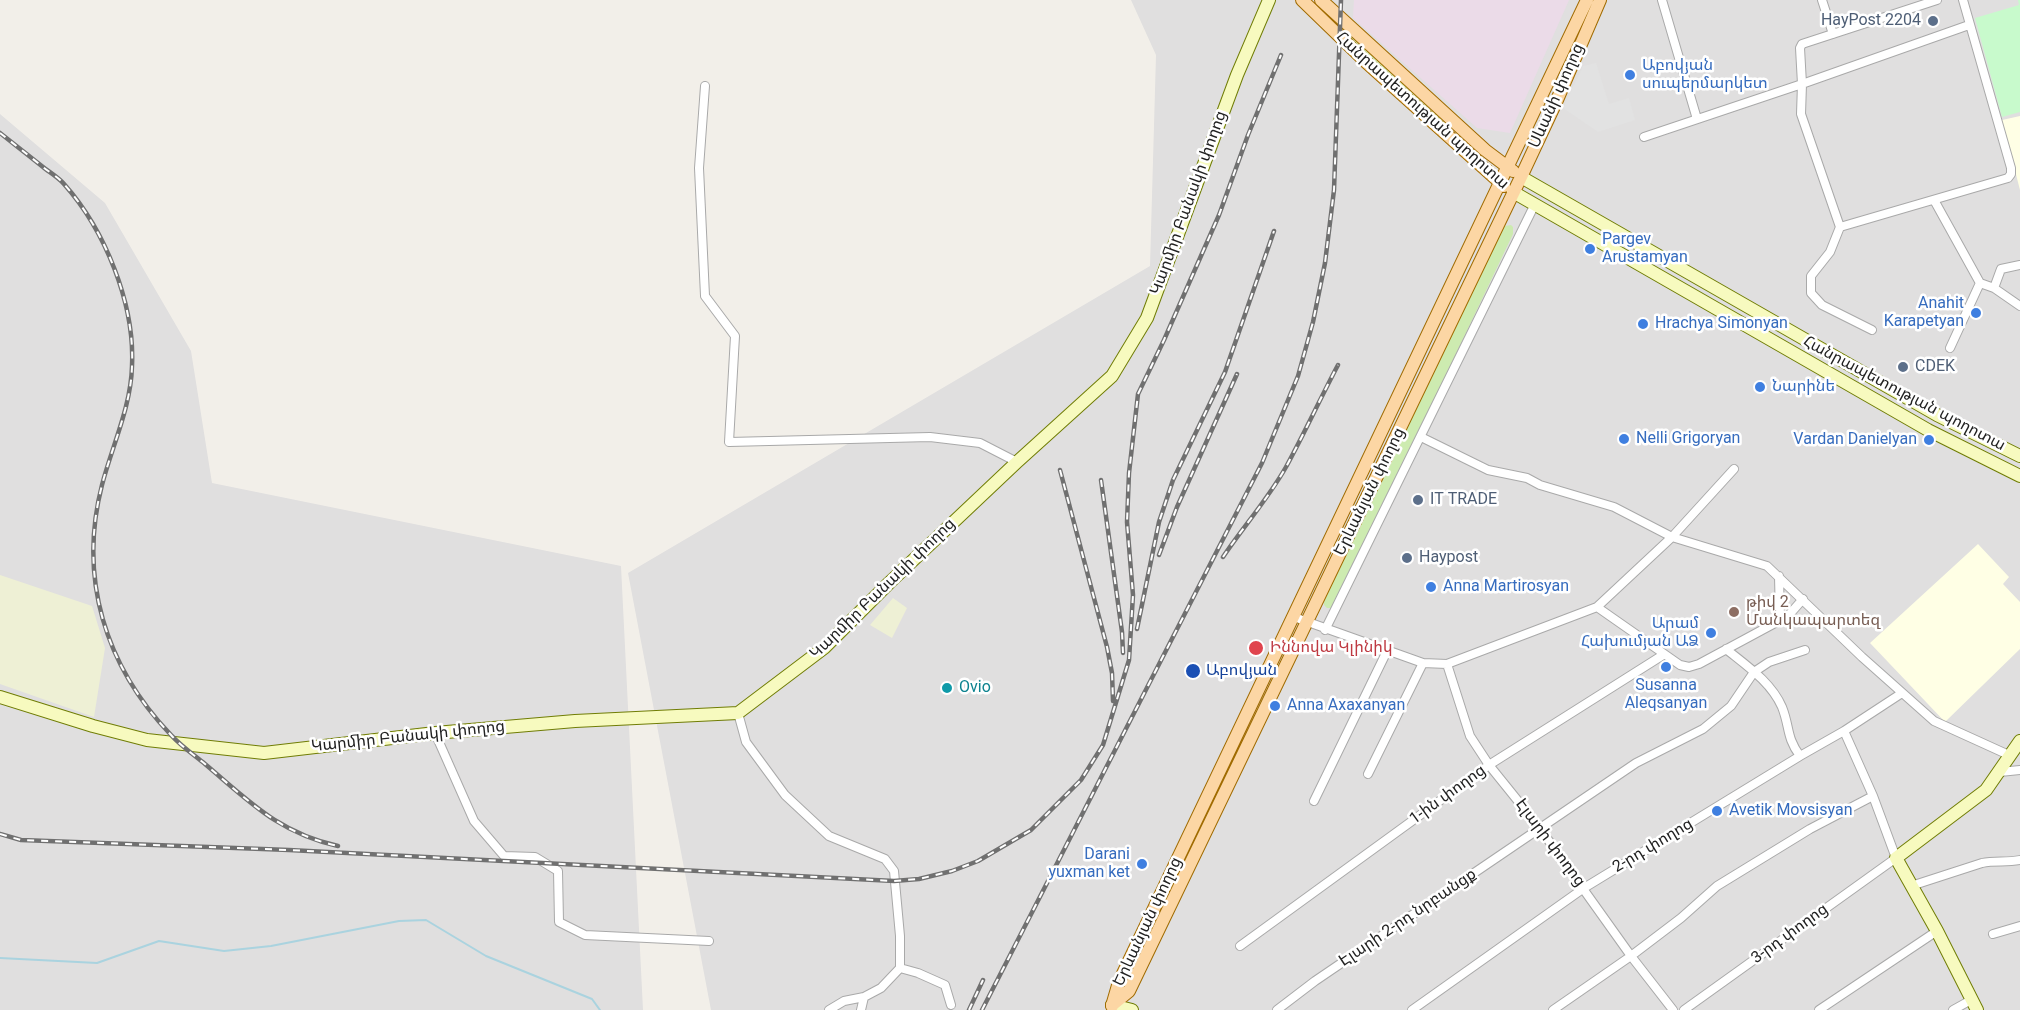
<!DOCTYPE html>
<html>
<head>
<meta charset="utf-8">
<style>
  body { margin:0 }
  canvas { display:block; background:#f2efe9 }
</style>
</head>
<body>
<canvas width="2020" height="1010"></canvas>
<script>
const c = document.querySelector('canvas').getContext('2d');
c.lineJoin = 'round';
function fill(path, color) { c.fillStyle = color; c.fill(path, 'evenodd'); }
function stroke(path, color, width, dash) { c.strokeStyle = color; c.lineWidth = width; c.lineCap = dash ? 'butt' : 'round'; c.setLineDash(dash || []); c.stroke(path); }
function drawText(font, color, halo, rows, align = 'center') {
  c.font = font + ' Roboto,"Noto Sans Armenian",sans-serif'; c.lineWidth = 5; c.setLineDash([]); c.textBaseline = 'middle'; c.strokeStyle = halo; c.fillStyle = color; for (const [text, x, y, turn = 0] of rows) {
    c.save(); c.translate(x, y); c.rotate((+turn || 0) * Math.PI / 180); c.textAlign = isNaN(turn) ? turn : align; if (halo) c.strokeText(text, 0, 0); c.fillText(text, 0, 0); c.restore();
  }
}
fill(new Path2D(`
  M1131,0H2020V1010H711L628,573L1150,266L1156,55Z
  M0,114L105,203L191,351L212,483L621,566L643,1010H0Z`), '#e0dfdf');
fill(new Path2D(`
  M1354,0H1569L1510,133L1477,128L1353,18Z`), '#ebdbe8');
fill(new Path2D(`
  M2020,116V190L2002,120Z
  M1978,544L2009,577L2003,584L2020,602V649L1945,722L1870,643Z`), '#ffffe5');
fill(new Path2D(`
  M0,575L92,606L105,648L94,717L0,684Z
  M893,598L907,608L892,638L870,625Z`), '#eef0d5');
fill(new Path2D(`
  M1351,34L1452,127L1449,129L1348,36Z
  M1511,225L1513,227V234L1337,604L1334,608H1327L1324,605V600L1502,229L1505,226Z`), '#cdebb0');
fill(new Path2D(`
  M2018,0H2020V112L2002,117L1975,18L2019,5Z`), '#c8facc');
fill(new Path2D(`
  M1596,63L1609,104L1629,98L1635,120L1598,132L1563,108L1583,66Z`), '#e2e2e2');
stroke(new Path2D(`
  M0,958L97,963L159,941L224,951L271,946L399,921L426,920L486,956L592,999L600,1010`), '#aad3df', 2);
const street = new Path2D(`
  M1662,0L1697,119
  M1822,0L1833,34
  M705,86L699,168L705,296L735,336L729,442L930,437L980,443L1017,462
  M1644,137L1802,84L1969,25
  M1934,200L1980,283
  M1840,227L1801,114L1802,84L1800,48L1802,44L1937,0
  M1994,288L2020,306
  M1872,330L1822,305L1811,293V276L1830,252L1840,227L2008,178L2011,174V168L1963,0
  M1950,348L1980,283L1994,288L2001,269L2020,265
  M1421,437L1488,470L1527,478L1540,485L1614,507L1672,537L1767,566L1862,657L1934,721L2011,756
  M1779,576L1780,620
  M1597,607L1680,665L1689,667L1699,664L1788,616L1803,599
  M1294,617L1423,663L1447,664L1597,607L1672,537L1734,469
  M1325,630L1534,206
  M1726,649C1747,666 1771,682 1782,707C1790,727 1786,737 1800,756
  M1447,664L1470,736L1489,765L1539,827L1631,956L1673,1010
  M738,713L746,742L785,795L829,836L885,859L894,871L900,936V968L881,988L864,997L861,1010
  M435,733L474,821L504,856L535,857L558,871L559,922L585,935L709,941
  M2000,772L2020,770
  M1368,774L1423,663
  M1314,801L1387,651
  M1911,886L1982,863C1995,860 2007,863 2020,860
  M1993,934L2020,926
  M1240,946L1489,765L1663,655
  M900,968L918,973L945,985L951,1005
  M829,1010L844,1001L864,997
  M1277,1010L1315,981L1636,763L1703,729L1731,706L1754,672L1769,662L1805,650
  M1412,1010L1584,888L1800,756L1844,731L1902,693
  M1553,1010L1631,956L1681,918L1717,886L1810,829L1873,796
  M1684,1010L1896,858L1873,796L1844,731
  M1819,1010L1937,931
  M1953,1010L1971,1000`);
const secondary = new Path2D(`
  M1521,177L1937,415L2020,456
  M1513,192L1928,430L2020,476
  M0,697L93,726L147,740L264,753L435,733L575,721L738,713L824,648L889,583L1017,462L1112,376L1147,318L1237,75L1269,0
  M1112,1005L1132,1010
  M1977,1010L1937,931L1896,858L1986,790L2020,741`);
const primary = new Path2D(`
  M1302,0L1366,62L1504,186
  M1321,0L1485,150L1513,171
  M1112,1005L1129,991L1521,177L1557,100L1600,0
  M1112,1006L1119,982L1587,0`);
stroke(street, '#a9a9a9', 10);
stroke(secondary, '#707d05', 14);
stroke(primary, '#a06b00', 14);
stroke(street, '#fff', 8);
stroke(secondary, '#f7fabf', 12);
stroke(primary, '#fcd6a4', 12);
const rail = new Path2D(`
  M0,133C14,144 28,155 43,167C49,172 58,177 64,184C105,230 135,304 132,366C131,407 112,446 102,485C78,578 105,666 171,735C181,746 194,755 205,764C250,802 279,833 338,846
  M1060,470L1107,647L1112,673L1113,701
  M1101,480L1122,632L1123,653
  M1159,555L1177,507L1237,374
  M1223,557C1243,527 1268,499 1286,467C1304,434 1320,399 1338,365
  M1137,629L1159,522L1173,480L1225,372L1274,231
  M0,834L21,840L289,850L894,881L919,879L952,871L978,861L1031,830L1081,780L1103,745L1129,660L1133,595L1127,522L1129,473L1138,394L1164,340L1219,215L1248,135L1281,55
  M969,1010L983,980
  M982,1010L1262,463L1298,376L1313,322L1325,263L1334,190L1341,0`);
stroke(rail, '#707070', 4.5);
stroke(rail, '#fff', 2, [7]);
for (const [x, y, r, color] of [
  [1933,21,6,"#5c6f8a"],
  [1630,75,6,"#3f7fe0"],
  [1590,249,6,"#3f7fe0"],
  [1976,313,6,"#3f7fe0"],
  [1643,324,6,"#3f7fe0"],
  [1903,367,6,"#5c6f8a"],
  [1760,387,6,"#3f7fe0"],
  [1624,439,6,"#3f7fe0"],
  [1929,440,6,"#3f7fe0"],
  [1418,500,6,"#5c6f8a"],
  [1407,558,6,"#5c6f8a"],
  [1431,587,6,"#3f7fe0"],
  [1734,612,6,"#8d6e63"],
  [1711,633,6,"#3f7fe0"],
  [1256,648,8,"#e0444e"],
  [1666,667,6,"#3f7fe0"],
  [1193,671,8,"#1a4fb4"],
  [947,688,6,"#0f9aa8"],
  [1275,706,6,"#3f7fe0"],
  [1717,811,6,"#3f7fe0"],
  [1142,864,6,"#3f7fe0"]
]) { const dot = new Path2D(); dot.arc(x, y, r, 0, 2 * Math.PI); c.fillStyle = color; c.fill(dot); stroke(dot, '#fff', 2); }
drawText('16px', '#4e5e75', '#fff', [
  ["HayPost 2204",1921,21,"right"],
  ["CDEK",1915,367],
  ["IT TRADE",1430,500],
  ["Haypost",1419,558]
], 'left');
drawText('16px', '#366cbe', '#fff', [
  ["Աբովյան",1642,66],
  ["սուպերմարկետ",1642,84],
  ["Pargev",1602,240],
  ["Arustamyan",1602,258],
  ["Anahit",1964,304,"right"],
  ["Karapetyan",1964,322,"right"],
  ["Hrachya Simonyan",1655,324],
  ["Նարինե",1772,387],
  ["Nelli Grigoryan",1636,439],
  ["Vardan Danielyan",1917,440,"right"],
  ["Anna Martirosyan",1443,587],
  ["Արամ",1699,624,"right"],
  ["Հախումյան ԱՁ",1699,642,"right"],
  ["Susanna",1666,686,"center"],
  ["Aleqsanyan",1666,704,"center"],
  ["Anna Axaxanyan",1287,706],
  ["Avetik Movsisyan",1729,811],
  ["Darani",1130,855,"right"],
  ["yuxman ket",1130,873,"right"]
], 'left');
drawText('16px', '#222', '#fff', [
  ["Սևանի փողոց",1557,96,-66],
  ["Հանրապետության պողոտա",1422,111,42],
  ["Կարմիր Բանակի փողոց",1189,203,-70],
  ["Հանրապետության պողոտա",1904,394,28],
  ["Երևանյան փողոց",1370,492,-64],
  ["Կարմիր Բանակի փողոց",883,589,-44],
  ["Կարմիր Բանակի փողոց",408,737,-6],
  ["1-ին փողոց",1448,795,-36],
  ["Էլարի փողոց",1550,843,53],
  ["2-րդ փողոց",1653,846,-31],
  ["Էլարի 2-րդ նրբանցք",1408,918,-34],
  ["Երևանյան փողոց",1148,922,-65],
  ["3-րդ փողոց",1790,934,-36]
]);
drawText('16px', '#785e54', '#fff', [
  ["թիվ 2",1746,603],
  ["Մանկապարտեզ",1746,621]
], 'left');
drawText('16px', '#be3a42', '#fff', [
  ["Իննովա Կլինիկ",1270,648]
], 'left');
drawText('16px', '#164399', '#fff', [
  ["Աբովյան",1206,671]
], 'left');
drawText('16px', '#0d838f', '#fff', [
  ["Ovio",959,688]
], 'left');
</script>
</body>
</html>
